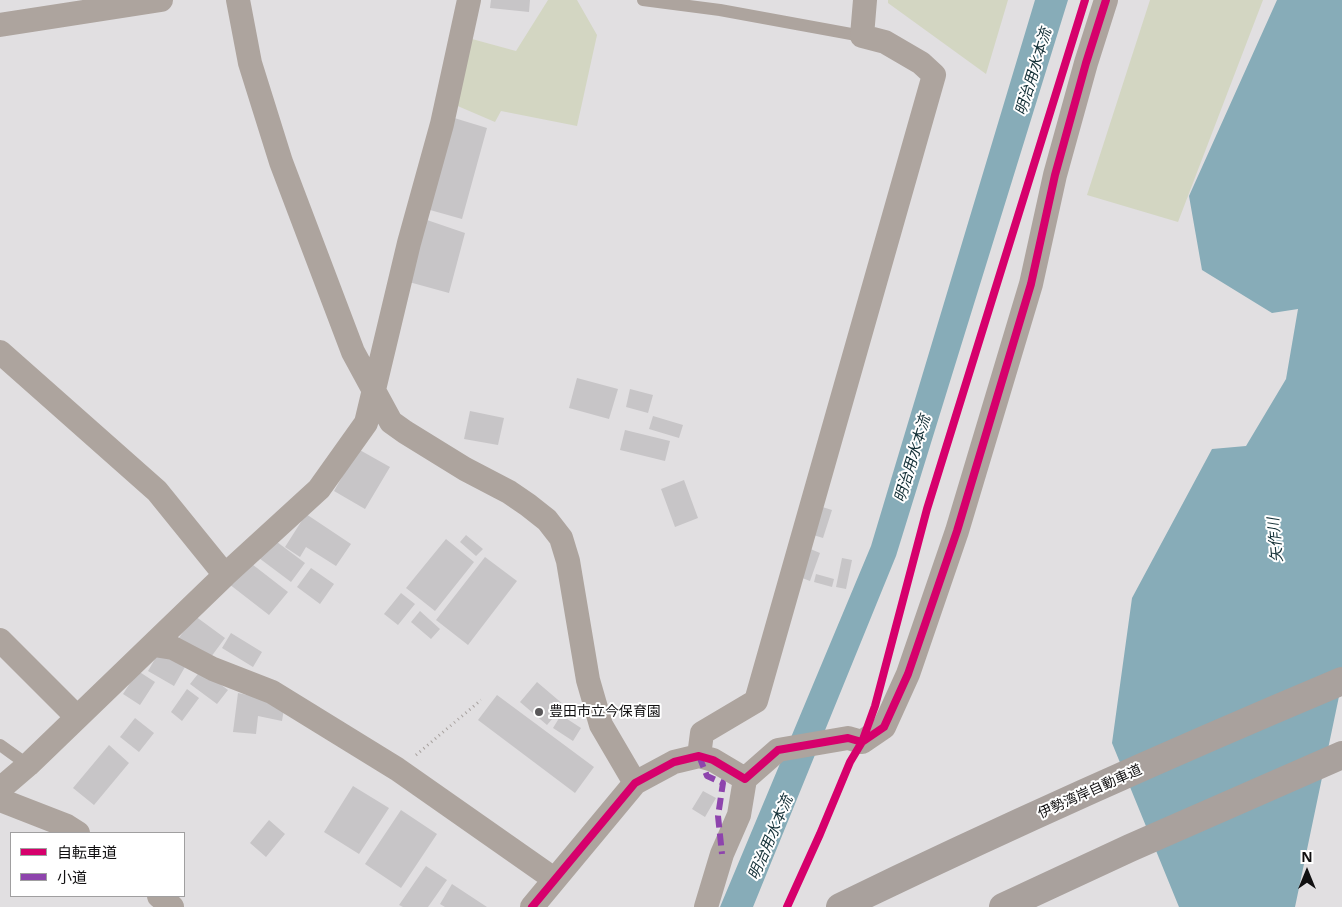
<!DOCTYPE html>
<html>
<head>
<meta charset="utf-8">
<style>
  body { margin:0 }
  #map { position:relative; width:1342px; height:907px; overflow:hidden; background:#e1dfe1; font-family:"Noto Sans","Noto Sans JP",sans-serif }
  canvas { display:block }
  .legend { position:absolute; left:10px; top:832px; width:175px; height:65px; box-sizing:border-box; background:#fff; border:1px solid #a09fa0; margin:0; padding:6px 9px; list-style:none; font-size:15px; color:#111011 }
  .legend li { display:flex; align-items:center; gap:10px; height:25px }
  .legend b { width:25px; border:1px solid #a09fa0 }
  .north { position:absolute; left:1282px; top:847px; width:50px; height:50px; -webkit-text-stroke:4px #fff; paint-order:stroke; rotate:0deg; font-size:14px; font-weight:700; line-height:20px; text-align:center; color:#111011 }
  .north::after { content:''; display:block; margin:auto; width:18px; height:22px; background:#111011; clip-path:polygon(50% 0,100% 100%,50% 72%,0 100%) }
</style>
</head>
<body>
<div id="map">
<canvas width="1342" height="907"></canvas>
<ul class="legend">
<li><b style="height:6px;background:#d6006c"></b>自転車道</li>
<li><b style="height:6px;background:#8e44ad"></b>小道</li>
</ul>
<div class="north">N</div>
</div>
<script>
const c = document.querySelector('canvas').getContext('2d');
c.lineJoin = 'round';
function fill(path, color) { c.fillStyle = color; c.fill(path, 'evenodd'); }
function stroke(path, color, width, dash) { c.strokeStyle = color; c.lineWidth = width; c.lineCap = dash ? 'butt' : 'round'; c.setLineDash(dash || []); c.stroke(path); }
function drawText(font, color, halo, rows, align = 'center') {
  c.font = font + ' "Noto Sans","Noto Sans JP",sans-serif'; c.lineWidth = 4; c.setLineDash([]); c.textBaseline = 'middle'; c.strokeStyle = halo; c.fillStyle = color; for (const [text, x, y, turn = 0] of rows) {
    c.save(); c.translate(x, y); c.rotate((+turn || 0) * Math.PI / 180); c.textAlign = isNaN(turn) ? turn : align; if (halo) c.strokeText(text, 0, 0); c.fillText(text, 0, 0); c.restore();
  }
}
fill(new Path2D(`
  M548,0H577L597,35L577,126L501,111L495,122L453,104L472,39L516,51Z
  M888,0H1008L986,74L888,3Z
  M1150,0H1263L1178,222L1087,195Z`), '#d3d6c2');
fill(new Path2D(`
  M1035,0H1068L896,556L753,907H720L871,546Z
  M1277,0H1342V682L1295,907H1179L1112,743L1132,598L1212,449L1246,446L1286,379L1298,309L1272,313L1202,270L1189,196Z`), '#87acb8');
fill(new Path2D(`
  M491,0H530L529,12L490,8Z
  M451,117L487,128L462,219L423,208Z
  M427,220L465,233L449,293L409,282Z
  M577,378L618,389L609,419L569,408Z
  M630,389L653,395L648,413L626,407Z
  M470,411L504,418L498,445L464,439Z
  M653,416L683,425L679,438L649,429Z
  M625,430L670,441L665,461L620,450Z
  M358,449L390,467L365,509L334,491Z
  M684,480L698,518L675,527L661,489Z
  M819,506L832,510L823,538L810,534Z
  M306,514L351,544L336,566L306,547L300,557L285,547Z
  M466,535L483,549L476,556L460,542Z
  M269,536L305,563L291,582L255,555Z
  M446,539L474,562L435,611L406,588Z
  M808,548L820,553L810,581L797,576Z
  M485,557L517,581L468,645L436,620Z
  M842,558L852,560L846,589L836,587Z
  M248,561L288,592L269,615L229,584Z
  M311,568L334,584L320,604L297,587Z
  M816,574L834,579L832,587L814,582Z
  M401,593L415,604L398,625L384,614Z
  M420,611L440,629L431,639L411,622Z
  M195,616L225,638L208,661L178,639Z
  M231,633L262,652L253,667L222,648Z
  M159,652L185,667L174,686L148,671Z
  M201,670L228,690L217,704L190,684Z
  M138,671L155,682L140,705L123,694Z
  M537,682L564,705L547,725L520,702Z
  M187,689L199,698L182,721L171,712Z
  M238,693L285,703L282,721L258,716L256,734L233,732Z
  M497,695L594,767L575,793L478,720Z
  M561,715L581,728L573,741L553,728Z
  M135,718L154,733L139,752L120,737Z
  M109,745L129,763L94,805L73,788Z
  M353,786L389,808L359,854L324,832Z
  M703,791L716,798L705,817L692,809Z
  M401,810L437,834L401,888L365,864Z
  M269,820L285,834L266,857L250,843Z
  M426,866L447,880L428,907H403L399,905Z
  M452,884L487,907H445L440,904Z`), '#c7c5c7');
stroke(new Path2D(`
  M416,755L481,700`), '#a8a29f', 3, [1, 4]);
stroke(new Path2D(`
  M643,0L720,10L862,36
  M0,745L28,765`), '#ada49e', 12);
stroke(new Path2D(`
  M238,0L250,63L281,162L353,352L391,422L405,432L465,469L509,492L528,505L547,520L561,538L568,561L588,680L601,725L635,783
  M0,25L161,0
  M0,352L157,491L225,575
  M0,640L77,717
  M154,645L173,648L213,669L272,692L397,769L554,879
  M699,756L702,733L756,701L934,75L921,63L885,42L862,36L865,0
  M0,789L28,765L225,575L319,489L366,423L409,243L442,124L469,0
  M0,800L67,826L78,833
  M159,896L172,907
  M532,907L635,783L674,762L699,756L713,760L745,779L778,750L848,738L862,742L884,727L908,674L957,531L1031,284L1055,175L1086,63L1106,0
  M706,907L722,854L739,815L745,779`), '#ada49e', 24);
stroke(new Path2D(`
  M840,907C1005,827 1173,752 1342,681
  M1003,907L1130,848L1342,755`), '#a9a19d', 28);
stroke(new Path2D(`
  M699,756L707,776L723,783L718,816L722,854`), '#8e44ad', 6, [12, 6]);
stroke(new Path2D(`
  M532,907L635,783L674,762L699,756L713,760L745,779L778,750L848,738L862,742L884,727L908,674L957,531L1031,284L1055,175L1086,63L1106,0
  M787,907L820,834L850,762L862,742L875,706L927,509L1085,0`), '#d6006c', 8);
for (const [x, y, r, color] of [
  [539,712,5,"#5a585a"]
]) { const dot = new Path2D(); dot.arc(x, y, r, 0, 2 * Math.PI); c.fillStyle = color; c.fill(dot); stroke(dot, '#fff', 2); }
drawText('14px', '#111011', '#fff', [
  ["豊田市立今保育園",549,712]
], 'left');
drawText('14px', '#111011', '#fff', [
  ["伊勢湾岸自動車道",1090,792,-24]
]);
drawText('italic 15px', '#143037', '#fff', [
  ["明治用水本流",1034,72,-73],
  ["明治用水本流",913,459,-73],
  ["矢作川",1276,540,-95],
  ["明治用水本流",771,838,-67]
]);
</script>
</body>
</html>
